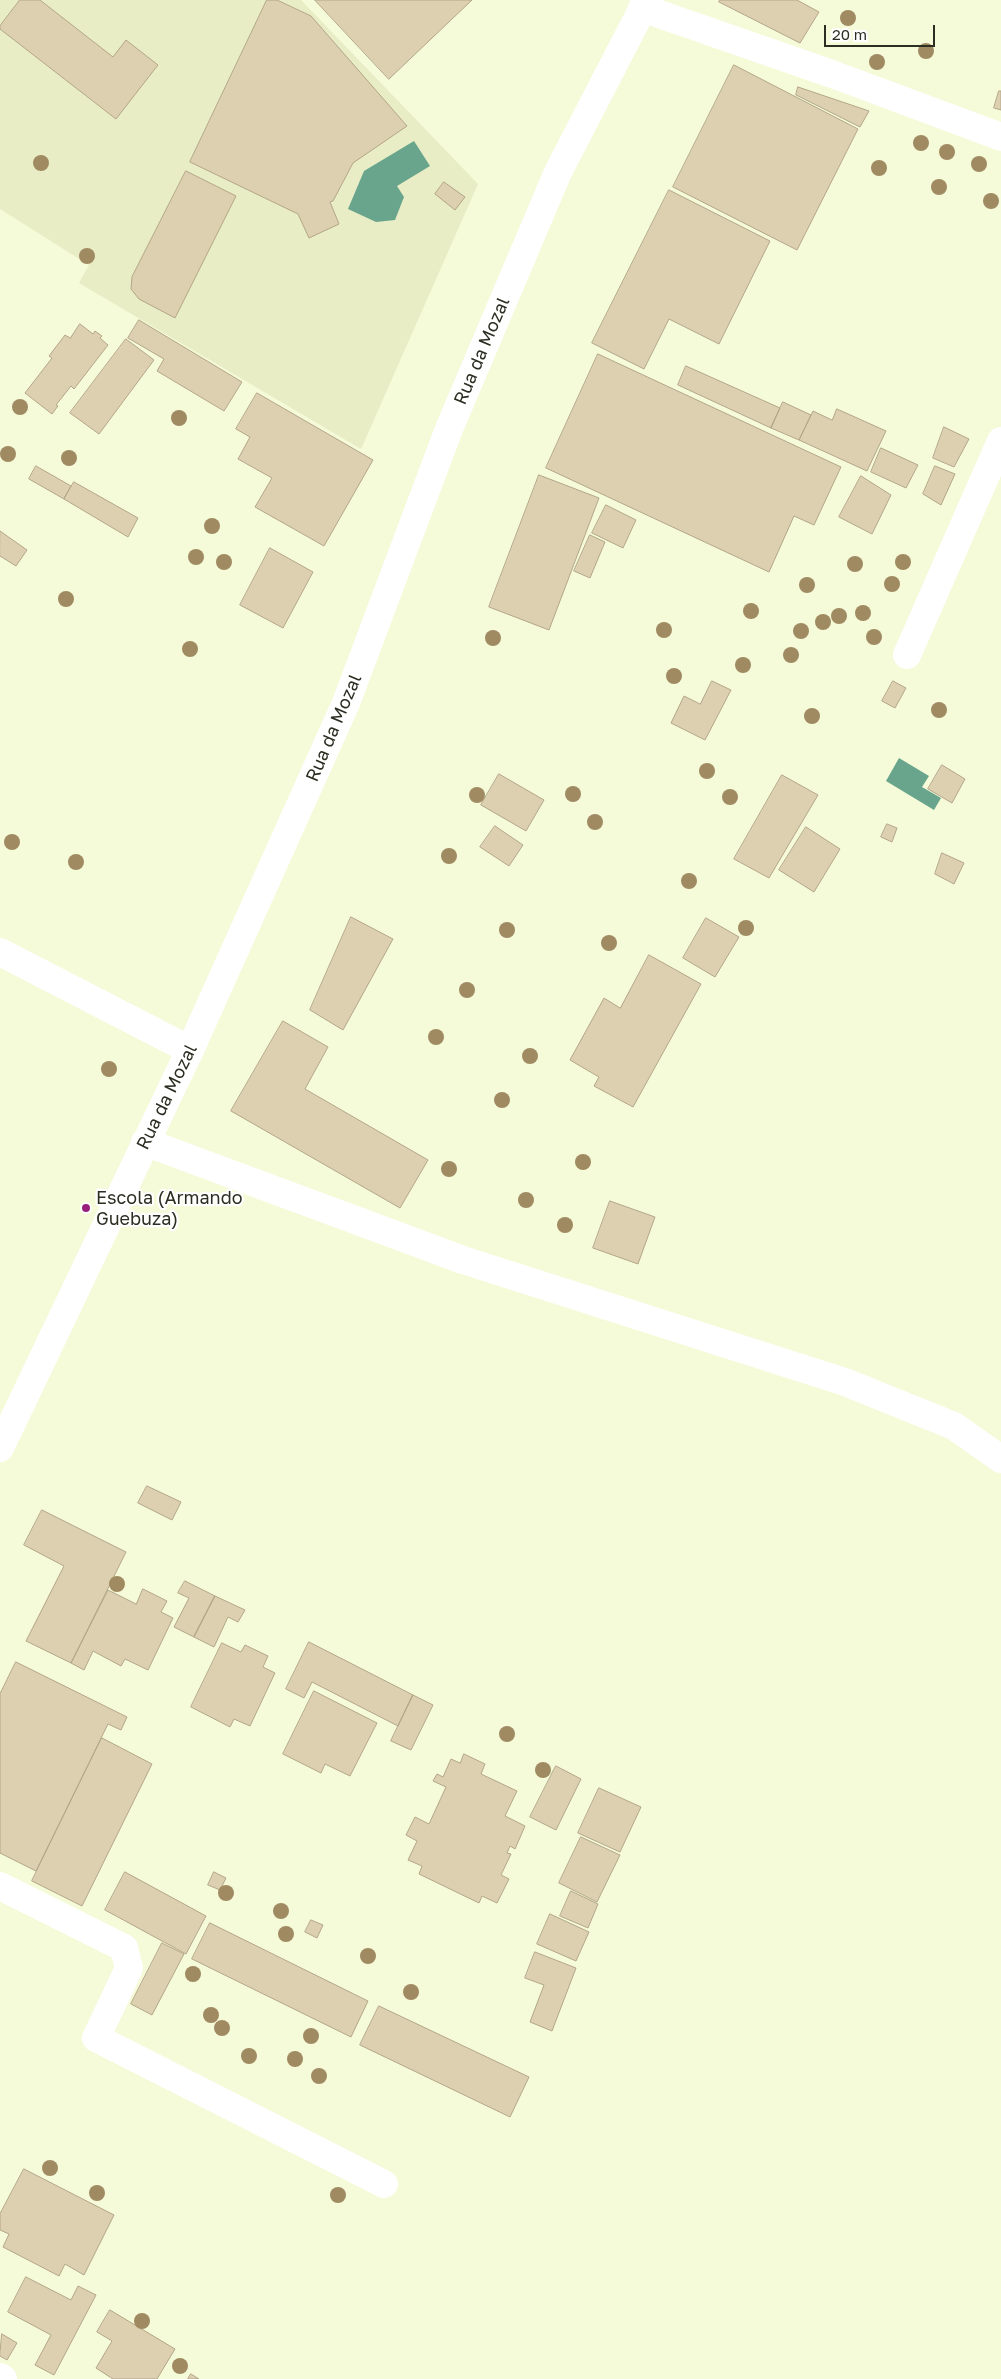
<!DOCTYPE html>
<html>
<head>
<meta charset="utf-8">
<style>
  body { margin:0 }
  #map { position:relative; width:1001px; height:2379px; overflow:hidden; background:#f5fad8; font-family:"Golos Text",sans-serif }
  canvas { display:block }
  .scale { position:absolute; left:824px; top:25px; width:111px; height:22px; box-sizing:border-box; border:2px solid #2c2e21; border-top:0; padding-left:6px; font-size:15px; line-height:18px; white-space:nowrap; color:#2c2e21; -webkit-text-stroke:4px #fff; paint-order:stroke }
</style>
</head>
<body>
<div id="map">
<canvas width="1001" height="2379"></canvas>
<div class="scale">20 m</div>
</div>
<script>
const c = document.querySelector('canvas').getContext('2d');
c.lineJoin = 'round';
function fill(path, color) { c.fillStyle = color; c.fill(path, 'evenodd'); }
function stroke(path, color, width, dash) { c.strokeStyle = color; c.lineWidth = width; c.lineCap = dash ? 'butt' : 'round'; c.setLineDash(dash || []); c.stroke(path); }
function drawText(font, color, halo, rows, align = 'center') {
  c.font = font + ' "Golos Text",sans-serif'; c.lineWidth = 4.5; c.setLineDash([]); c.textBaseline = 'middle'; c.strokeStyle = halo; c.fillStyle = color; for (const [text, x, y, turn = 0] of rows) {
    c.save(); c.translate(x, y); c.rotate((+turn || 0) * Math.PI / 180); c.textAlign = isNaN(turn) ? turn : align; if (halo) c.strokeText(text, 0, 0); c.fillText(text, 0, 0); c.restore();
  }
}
fill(new Path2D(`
  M0,0H301L478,184L361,449L79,283L89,265L0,209Z`), '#e8edc6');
fill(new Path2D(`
  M414,141L430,166L397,186L404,197L395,220L376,222L348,209L364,171Z
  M899,758L929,776L922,787L941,798L934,810L886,781Z`), '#69a58d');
const building = new Path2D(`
  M20,0H40L113,57L126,40L158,65L116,119L0,29V26Z
  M267,0H277L311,16L407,126L353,163L333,201L330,202L339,224L309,238L298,214L190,162Z
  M315,0H472L389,79Z
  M720,0H797L819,12L800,43L719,2Z
  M734,65L858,129L797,250L673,187Z
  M798,87L869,111L860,127L796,95Z
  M999,91H1001V110L994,108Z
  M186,171L236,196L175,318L139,299L131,289L132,277Z
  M444,182L465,197L455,210L435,194Z
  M669,190L770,241L719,344L669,319L644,369L592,343Z
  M139,320L242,382L224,411L157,371L164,359L128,338Z
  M80,324L93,334L95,331L102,336L100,338L108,345L74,389L71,386L56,405L58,406L52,414L25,393L52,358L49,356L65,335L70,338Z
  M126,339L154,360L99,434L70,413Z
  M598,354L841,467L814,525L794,516L769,572L546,468Z
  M686,366L780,408L771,428L678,385Z
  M257,393L373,460L324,546L255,507L272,478L238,459L250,437L236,429Z
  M783,402L811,415L799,440L771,428Z
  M837,409L886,431L867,471L799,440L813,411L832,420Z
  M944,427L969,439L954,467L933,458Z
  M881,448L918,465L906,488L871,472Z
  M36,466L71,486L64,499L29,479Z
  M935,466L955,474L941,505L923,494Z
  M539,475L599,498L549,630L489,607Z
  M861,476L891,495L872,534L839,517Z
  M74,482L138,518L128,537L64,499Z
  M606,505L636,520L623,548L592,533Z
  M0,531L27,550L16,566L0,556Z
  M590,535L605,542L590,578L574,571Z
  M270,548L313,572L283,628L240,605Z
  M712,681L731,690L705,740L671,723L684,696L700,704Z
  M893,681L906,688L895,708L882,701Z
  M942,765L965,779L952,803L928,789Z
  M499,774L544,800L526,831L481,805Z
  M782,775L818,795L769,878L734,859Z
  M887,824L897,828L892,842L881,837Z
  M495,826L523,845L509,866L480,847Z
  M806,827L840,849L814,892L779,870Z
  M942,853L964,863L954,884L935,874Z
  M351,917L393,939L343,1030L310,1010Z
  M706,918L739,937L715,977L683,958Z
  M649,955L701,984L633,1107L594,1086L599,1077L570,1060L604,998L620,1008Z
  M283,1021L328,1047L305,1089L428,1160L400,1208L231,1111Z
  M610,1201L655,1217L638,1264L593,1248Z
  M147,1486L181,1502L172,1520L138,1503Z
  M42,1510L126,1552L71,1663L26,1641L64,1566L24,1545Z
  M185,1581L215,1596L194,1637L174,1627L189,1598L178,1593Z
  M143,1589L167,1601L161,1612L173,1618L148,1670L125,1659L121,1666L93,1651L84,1670L71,1663L108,1590L136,1604Z
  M215,1596L245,1610L238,1622L228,1617L214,1647L194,1637Z
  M309,1642L413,1695L398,1726L312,1682L304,1698L286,1689Z
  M222,1643L241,1652L245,1645L268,1656L263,1667L275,1673L250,1726L234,1719L230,1727L191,1707Z
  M16,1662L127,1717L121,1730L108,1724L36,1871L0,1853V1694Z
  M314,1691L377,1723L350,1776L325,1764L321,1773L283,1754Z
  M413,1695L433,1705L411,1750L391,1741Z
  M102,1738L152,1764L82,1906L32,1881Z
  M464,1754L485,1764L481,1774L517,1791L505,1816L525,1826L515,1849L510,1846L507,1853L511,1854L501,1875L509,1879L497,1903L482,1896L479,1903L419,1874L422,1866L408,1860L417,1841L406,1835L415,1817L429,1824L446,1787L433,1781L437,1774L443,1777L451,1759L460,1763Z
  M556,1766L581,1779L556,1830L530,1817Z
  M599,1788L641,1807L620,1852L578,1833Z
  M581,1837L620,1855L597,1902L559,1883Z
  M125,1872L206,1916L186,1954L105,1910Z
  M214,1872L226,1878L220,1890L208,1885Z
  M571,1891L598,1904L588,1928L560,1916Z
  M550,1914L589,1932L576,1961L537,1944Z
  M311,1920L323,1925L317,1938L305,1932Z
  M210,1923L368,2001L351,2037L192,1959Z
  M162,1943L184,1954L152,2015L131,2004Z
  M535,1952L576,1968L552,2031L530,2022L544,1985L525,1978Z
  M379,2006L529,2077L510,2117L360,2045Z
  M24,2169L114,2215L84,2275L65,2264L59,2276L3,2247L9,2234L0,2230V2214Z
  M26,2277L71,2300L78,2286L96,2295L54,2375L35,2365L51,2335L8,2312Z
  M110,2310L175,2349L157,2379H113L96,2368L112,2341L97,2332Z
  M2,2334L17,2343L7,2360L0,2356Z
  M191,2374L199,2379H188Z`);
fill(building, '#ddd0b1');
stroke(building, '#b3a688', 1);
stroke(new Path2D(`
  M642,8L832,74L1001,137
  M907,655L1001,441
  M0,952L190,1050
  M145,1142L463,1260L845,1382L954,1426L1001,1459
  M0,1886L124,1948L129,1968L96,2038L384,2184
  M0,2377L3,2379`), '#fff', 28);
stroke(new Path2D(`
  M0,1448L190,1050L346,703L449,429L558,172L647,0`), '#fff', 28);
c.fillStyle = '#9f8a61';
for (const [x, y] of [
  [848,18],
  [926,51],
  [877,62],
  [921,143],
  [947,152],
  [41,163],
  [979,164],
  [879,168],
  [939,187],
  [991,201],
  [87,256],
  [20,407],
  [179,418],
  [8,454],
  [69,458],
  [212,526],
  [196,557],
  [224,562],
  [903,562],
  [855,564],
  [892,584],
  [807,585],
  [66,599],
  [751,611],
  [863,613],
  [839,616],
  [823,622],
  [664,630],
  [801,631],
  [874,637],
  [493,638],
  [190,649],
  [791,655],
  [743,665],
  [674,676],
  [939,710],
  [812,716],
  [707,771],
  [573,794],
  [477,795],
  [730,797],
  [595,822],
  [12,842],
  [449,856],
  [76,862],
  [689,881],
  [746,928],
  [507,930],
  [609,943],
  [467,990],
  [436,1037],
  [530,1056],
  [109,1069],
  [502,1100],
  [583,1162],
  [449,1169],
  [526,1200],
  [565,1225],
  [117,1584],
  [507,1734],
  [543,1770],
  [226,1893],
  [281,1911],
  [286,1934],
  [368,1956],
  [193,1974],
  [411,1992],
  [211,2015],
  [222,2028],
  [311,2036],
  [249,2056],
  [295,2059],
  [319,2076],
  [50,2168],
  [97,2193],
  [338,2195],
  [142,2321],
  [180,2366]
]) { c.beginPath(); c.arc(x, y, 8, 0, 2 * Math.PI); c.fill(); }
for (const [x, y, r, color] of [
  [86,1208,5,"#981f7a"]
]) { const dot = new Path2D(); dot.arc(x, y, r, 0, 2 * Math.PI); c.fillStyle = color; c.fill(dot); stroke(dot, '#fff', 2); }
drawText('18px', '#2c2e21', '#fff', [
  ["Rua da Mozal",482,351,-67],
  ["Rua da Mozal",334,728,-67],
  ["Rua da Mozal",167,1097,-64]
]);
drawText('18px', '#2c2e21', '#fff', [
  ["Escola (Armando",96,1198],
  ["Guebuza)",96,1219]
], 'left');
</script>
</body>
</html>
